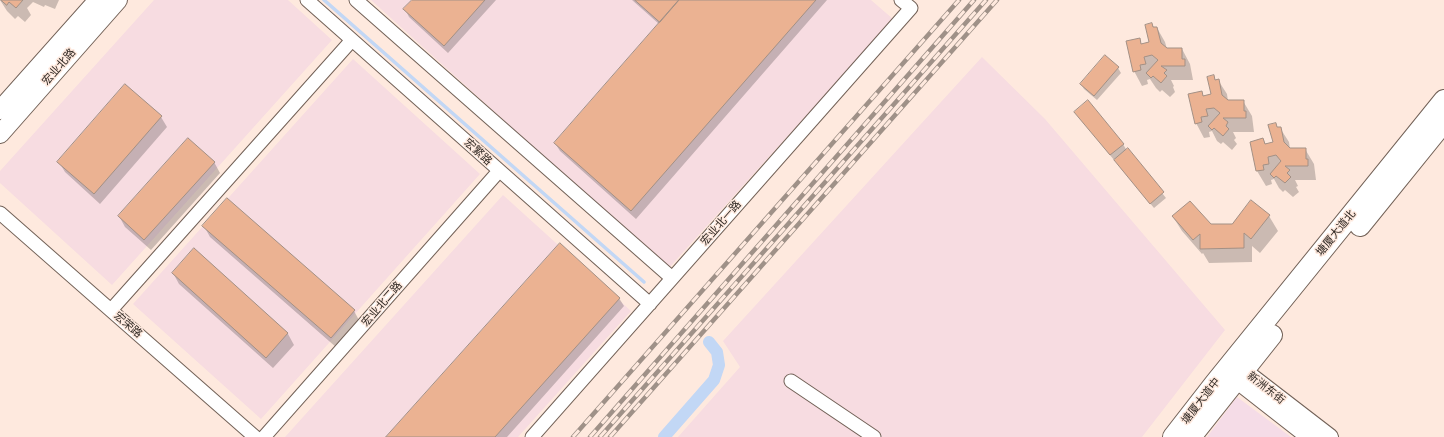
<!DOCTYPE html>
<html>
<head>
<meta charset="utf-8">
<style>
  body { margin:0 }
  canvas { display:block; background:#fee9de }
</style>
</head>
<body>
<canvas width="1444" height="437"></canvas>
<script>
const c = document.querySelector('canvas').getContext('2d');
c.lineJoin = 'round';
function fill(path, color) { c.fillStyle = color; c.fill(path, 'evenodd'); }
function stroke(path, color, width, dash) { c.strokeStyle = color; c.lineWidth = width; c.lineCap = dash ? 'butt' : 'round'; c.setLineDash(dash || []); c.stroke(path); }
function drawText(font, color, halo, rows, align = 'center') {
  c.font = font + ' Inter,"Noto Sans SC",sans-serif'; c.lineWidth = 3; c.setLineDash([]); c.textBaseline = 'middle'; c.strokeStyle = halo; c.fillStyle = color; for (const [text, x, y, turn = 0] of rows) {
    c.save(); c.translate(x, y); c.rotate((+turn || 0) * Math.PI / 180); c.textAlign = isNaN(turn) ? turn : align; if (halo) c.strokeText(text, 0, 0); c.fillText(text, 0, 0); c.restore();
  }
}
fill(new Path2D(`
  M1237,397L1291,437H1207Z`), '#f5dce7');
fill(new Path2D(`
  M154,0H288L332,40L112,285L0,183V171Z
  M371,0H871L893,19L668,269Z
  M982,57L1045,119L1225,330L1142,437H678L740,367L723,341Z
  M353,59L480,174L261,419L133,304Z
  M503,195L631,311L518,437H285Z`), '#f7dce1');
fill(new Path2D(`
  M0,0H59L55,9L45,5L44,7L33,2L27,8L31,15L25,22L18,16L15,19L7,11Z
  M413,0H496L448,53L409,17L405,9Z
  M632,0H827L636,219L560,151L555,143L659,24Z
  M1152,24L1154,28H1157L1165,42L1167,49H1182L1190,64L1193,80H1171L1174,86L1173,87L1175,92L1170,97L1162,90L1160,92L1156,88L1150,79L1147,80L1148,84L1142,86L1134,71L1139,39L1142,45L1150,43Z
  M1118,68L1121,73L1097,100L1084,89L1081,84Z
  M1213,76L1216,81L1218,80L1227,94L1228,101H1243L1252,116L1254,132H1233L1236,138L1234,140L1237,144L1232,150L1223,142L1221,144L1217,141L1212,131L1209,132L1210,137L1204,138L1196,123L1201,92L1204,97L1212,95Z
  M161,117L167,127L100,204L65,172L59,162Z
  M1079,117L1123,144L1127,151L1128,150L1166,198L1154,208L1118,165L1115,159L1114,160Z
  M1277,128H1280L1289,142L1290,149H1305L1314,164L1316,180H1295L1298,186L1296,187L1299,192L1293,197L1285,190L1283,192L1279,188L1274,179L1271,180L1272,184L1266,186L1257,171L1251,142L1263,139L1266,145L1274,143Z
  M214,162L220,173L151,250L125,227L119,216Z
  M227,200L354,311L360,322L337,348L210,237L204,226Z
  M1251,202L1269,216L1278,231L1260,253L1252,246V262L1209,263L1203,253L1202,254L1182,231L1173,217L1210,225H1233Z
  M194,250L288,334L294,345L273,368L179,284L173,273Z
  M619,298L624,306L507,437H388Z`), '#0003');
stroke(new Path2D(`
  M324,0L644,282`), '#c2d7f5', 3.5);
stroke(new Path2D(`
  M664,437L714,380L719,365L717,352L709,342`), '#c2d7f5', 12);
const building = new Path2D(`
  M1,0H23L16,8L9,2L7,5Z
  M412,0H485L444,46L403,9Z
  M635,0H679L660,22Z
  M679,0H816L631,211L554,143Z
  M1152,23L1153,27H1157L1161,43L1167,48H1182V59H1185V66H1161L1167,70L1164,73L1167,76L1161,83L1153,76L1151,78L1146,73L1158,60L1152,55L1144,57L1146,64L1140,65L1141,70L1133,72L1126,41L1140,38L1141,44L1149,42L1145,25Z
  M1105,55L1119,67L1094,96L1080,84Z
  M1214,75L1215,80L1219,79L1222,95L1228,100H1244V111H1246V118H1223L1228,122L1226,126L1229,129L1223,136L1214,128L1212,130L1208,126L1220,113L1214,108L1206,109L1208,116L1201,117L1202,122L1195,124L1188,94L1202,91L1203,96L1211,94L1207,77Z
  M125,84L162,116L94,194L57,162Z
  M1088,100L1124,144L1110,155L1074,112Z
  M1276,123L1277,127H1281L1284,142L1290,148H1306V159H1308V166H1285L1290,170L1287,173L1291,177L1285,183L1276,176L1274,178L1270,174L1281,161L1276,155L1268,157L1269,164L1263,165L1264,170L1256,171L1250,142L1263,138L1265,144L1273,142L1268,125Z
  M188,138L215,162L144,240L118,216Z
  M1128,148L1164,192L1150,204L1114,160Z
  M227,198L355,310L331,338L202,226Z
  M1251,200L1270,215L1251,239L1244,233V248L1200,249V234L1193,240L1172,216L1190,201L1211,224H1232Z
  M560,243L620,298L495,437H386Z
  M194,248L288,333L266,358L172,273Z`);
fill(building, '#ebb292');
stroke(building, '#a39085', 1);
const minor = new Path2D(`
  M307,0L650,304
  M356,0L672,278
  M0,213L255,437
  M111,310L352,40
  M791,381L874,437
  M264,437L499,171
  M532,437L911,8L901,0`);
const tertiary = new Path2D(`
  M1234,368L1243,370L1330,437
  M1231,371L1236,380L1309,437`);
const secondary = new Path2D(`
  M0,110L98,0
  M0,134L118,0`);
const primary = new Path2D(`
  M1360,226L1444,122
  M1173,437L1215,383L1444,100
  M1191,437L1272,335`);
stroke(minor, '#726157', 15);
stroke(tertiary, '#726157', 18);
stroke(secondary, '#726157', 20);
stroke(primary, '#726157', 22);
stroke(minor, '#fff', 13);
stroke(tertiary, '#fff', 16);
stroke(secondary, '#fff', 18);
stroke(primary, '#fff', 20);
const rail = new Path2D(`
  M573,437L959,0
  M590,437L974,0
  M600,437L986,0
  M610,437L997,0`);
stroke(rail, '#9f9188', 4.5);
stroke(rail, '#fee9de', 3, [9]);
drawText('11px', '#2e2722', '#fee9de', [
  ["宏业北路",59,67,-49],
  ["宏繁路",478,152,42],
  ["宏业北一路",721,223,-49],
  ["塘厦大道北",1336,233,-51],
  ["宏业北二路",382,304,-49],
  ["宏荣路",128,325,41],
  ["新洲东街",1266,388,38],
  ["塘厦大道中",1201,401,-52]
]);
</script>
</body>
</html>
